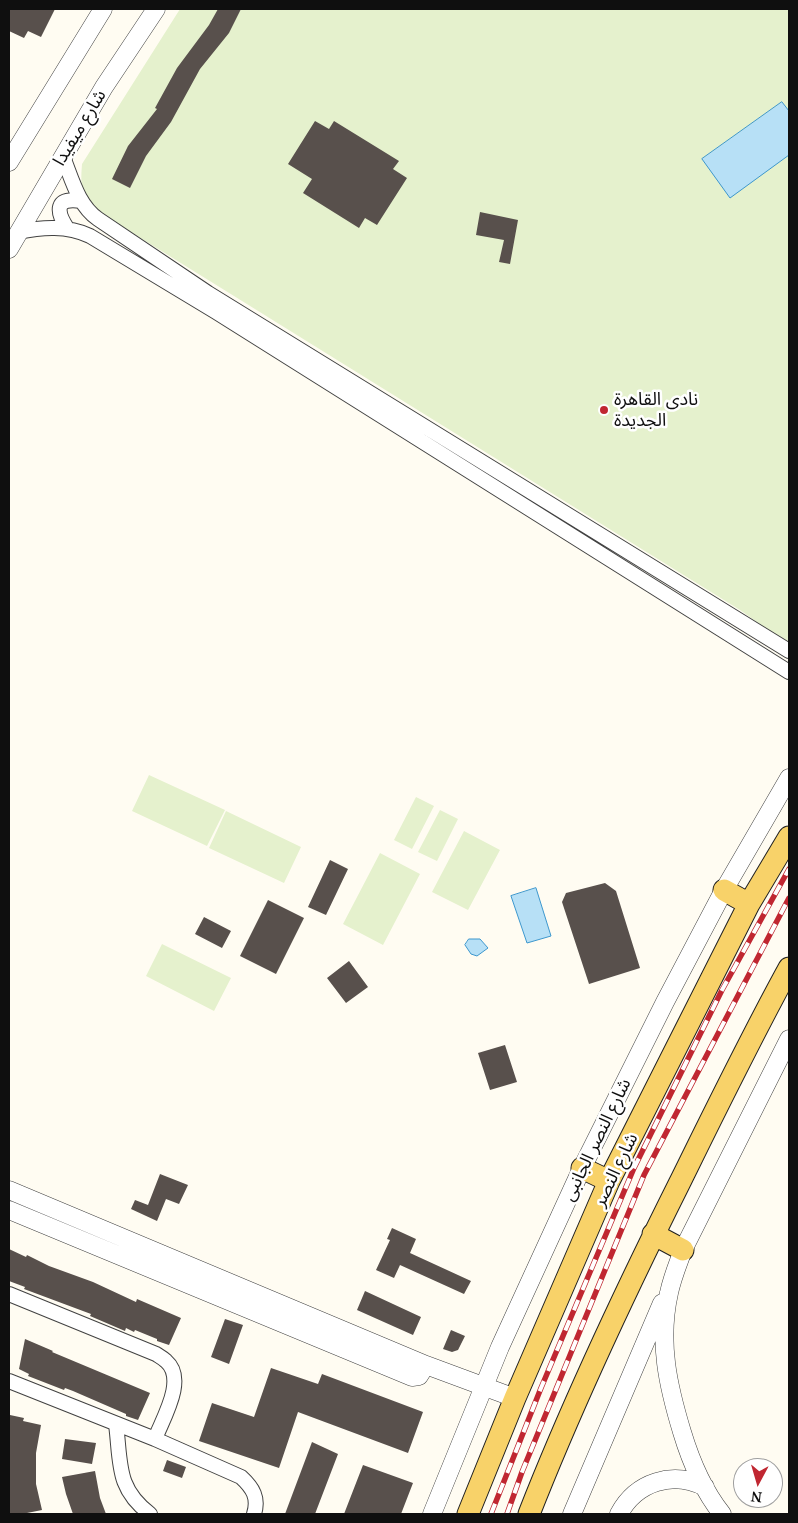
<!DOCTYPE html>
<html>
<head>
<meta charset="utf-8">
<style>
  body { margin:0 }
  #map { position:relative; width:798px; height:1523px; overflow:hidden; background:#fffcf2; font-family:"Noto Serif",serif }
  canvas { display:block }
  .frame { position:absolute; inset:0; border:10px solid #0f0f0f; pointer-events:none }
  .north { position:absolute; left:733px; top:1458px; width:50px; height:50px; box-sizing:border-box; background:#fff; border:1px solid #9f9f9f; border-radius:50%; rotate:186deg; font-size:14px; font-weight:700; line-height:20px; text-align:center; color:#0f0f0f }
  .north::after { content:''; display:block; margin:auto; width:18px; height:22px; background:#c02731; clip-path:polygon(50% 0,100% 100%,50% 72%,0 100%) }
</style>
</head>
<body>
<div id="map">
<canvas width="798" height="1523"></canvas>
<div class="frame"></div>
<div class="north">N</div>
</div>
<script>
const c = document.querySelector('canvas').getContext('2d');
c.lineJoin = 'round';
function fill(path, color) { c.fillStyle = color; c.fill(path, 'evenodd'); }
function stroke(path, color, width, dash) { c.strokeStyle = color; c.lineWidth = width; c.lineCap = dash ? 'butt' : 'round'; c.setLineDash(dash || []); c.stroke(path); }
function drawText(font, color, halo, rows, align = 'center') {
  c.font = font + ' "Noto Serif","Noto Sans Arabic",serif'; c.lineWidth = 5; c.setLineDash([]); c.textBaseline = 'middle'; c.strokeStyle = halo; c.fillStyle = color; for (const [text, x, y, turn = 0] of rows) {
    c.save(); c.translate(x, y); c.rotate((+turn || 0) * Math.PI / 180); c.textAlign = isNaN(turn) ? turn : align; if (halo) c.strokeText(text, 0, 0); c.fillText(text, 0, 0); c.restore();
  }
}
fill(new Path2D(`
  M180,9H789V645L740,610L97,211C82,191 80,189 82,164Z
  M149,775L225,810L207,846L132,811Z
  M416,797L434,806L412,849L394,840Z
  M440,810L458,819L437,861L418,852Z
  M226,811L301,847L284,883L209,848Z
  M464,831L500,850L468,910L432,892Z
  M380,853L420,874L383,945L343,924Z
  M162,944L231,978L214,1011L146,976Z`), '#e5f1cd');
const water = new Path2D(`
  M782,102L789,111V155L730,198L702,159Z
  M536,888L551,936L527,943L511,896Z
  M469,939H480L488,948L477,956L471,954L465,945Z`);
fill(water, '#b7e0f6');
stroke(water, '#3d97cd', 1);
fill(new Path2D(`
  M9,9H55L41,37L28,31L24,38L9,31Z
  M218,9H241L229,33L200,69L171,122L146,156L130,188L112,179L128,146L157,109L155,108L177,68L209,25Z
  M315,121L329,129L334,121L399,161L393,169L407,178L377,225L365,218L359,228L303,193L312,179L288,164Z
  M480,212L518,220L510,264L499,262L504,240L476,235Z
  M330,860L348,869L326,915L308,907Z
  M605,883L616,891L640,968L589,984L562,902L566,893Z
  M268,900L304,918L276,974L240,956Z
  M204,917L231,931L222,948L195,934Z
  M349,961L368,987L346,1003L327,978Z
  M505,1045L517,1082L490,1090L478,1053Z
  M160,1174L188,1185L179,1204L166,1199L157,1221L131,1209L135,1200L148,1205Z
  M392,1228L416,1239L410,1253L471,1281L464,1294L400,1265L394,1278L376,1270L390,1240L387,1239Z
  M9,1249L26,1257L27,1255L49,1266L93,1282L136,1302L137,1299L181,1318L169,1345L157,1341V1339L135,1330L134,1332L126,1328L125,1331L90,1316L91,1314L24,1289L25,1287L9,1281Z
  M365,1291L421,1317L413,1335L357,1310Z
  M225,1319L243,1325L229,1364L211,1357Z
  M451,1330L465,1336L458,1350L452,1352L443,1349Z
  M25,1339L53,1351L52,1352L150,1393L138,1420L126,1416V1414L73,1391L65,1388L64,1390L28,1376L29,1374L19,1369Z
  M271,1368L318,1384L322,1374L423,1412L408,1453L298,1412L279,1468L199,1441L212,1403L254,1417Z
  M10,1415L24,1418L23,1421L41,1425L36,1453V1484L42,1510L22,1514H9V1424Z
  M65,1439L96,1443L92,1464L62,1459Z
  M312,1442L338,1454L315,1514H285Z
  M167,1460L186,1467L182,1478L163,1471Z
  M363,1465L413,1483L401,1514H344Z
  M95,1471L100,1498L106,1514H73L66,1494L62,1477Z`), '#58504c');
const minor = new Path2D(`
  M63,157C72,179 78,205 98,219L208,293L789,651
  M67,228C56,211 55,197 81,201
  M18,232C42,227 67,225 90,236L216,312L789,672
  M9,1294L156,1354C159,1356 163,1358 166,1361C187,1379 163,1418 155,1439
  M9,1381L155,1439L241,1477C253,1488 259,1498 254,1514
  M116,1424C121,1464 116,1488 150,1514`);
const tertiary = new Path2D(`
  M9,162L103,9
  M9,249L104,87L156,9
  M9,1190L426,1365L515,1398
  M9,1210L412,1377L419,1376L426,1365
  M432,1514L500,1347L582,1168L665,1002L724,890L789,778
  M572,1514L662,1303
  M619,1514C636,1482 673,1470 705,1487
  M722,1514C703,1490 691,1462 682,1432C668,1386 658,1342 669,1293C672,1278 678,1264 683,1250L789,1039`);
const primary = new Path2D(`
  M724,890L749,904
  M582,1168L609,1181
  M653,1234L683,1250
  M468,1514L515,1398L609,1181L749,904L789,837
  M529,1514C573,1402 625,1292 679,1184C715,1111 750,1039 789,968`);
stroke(minor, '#424242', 16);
stroke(tertiary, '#424242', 19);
stroke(primary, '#202020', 23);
stroke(minor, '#fff', 14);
stroke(tertiary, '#fff', 18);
stroke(primary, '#f8d269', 21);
const rail = new Path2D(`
  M491,1514L541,1388L634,1168L722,990L789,869
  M507,1514L522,1472L644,1175L789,898`);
stroke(rail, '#c02731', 5.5);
stroke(rail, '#fff', 4, [11]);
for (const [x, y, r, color] of [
  [604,410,5,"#c02731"]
]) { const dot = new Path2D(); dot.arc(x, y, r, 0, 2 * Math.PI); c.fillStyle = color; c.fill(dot); stroke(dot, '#fff', 2); }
drawText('18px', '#0f0f0f', '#fff', [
  ["شارع ميفيدا",80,128,-59],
  ["شارع النصر الجانبى",597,1140,-64],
  ["شارع النصر",616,1170,-64]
]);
drawText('18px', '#0f0f0f', '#fff', [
  ["نادى القاهرة",614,400],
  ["الجديدة",614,421]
], 'left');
</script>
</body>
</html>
